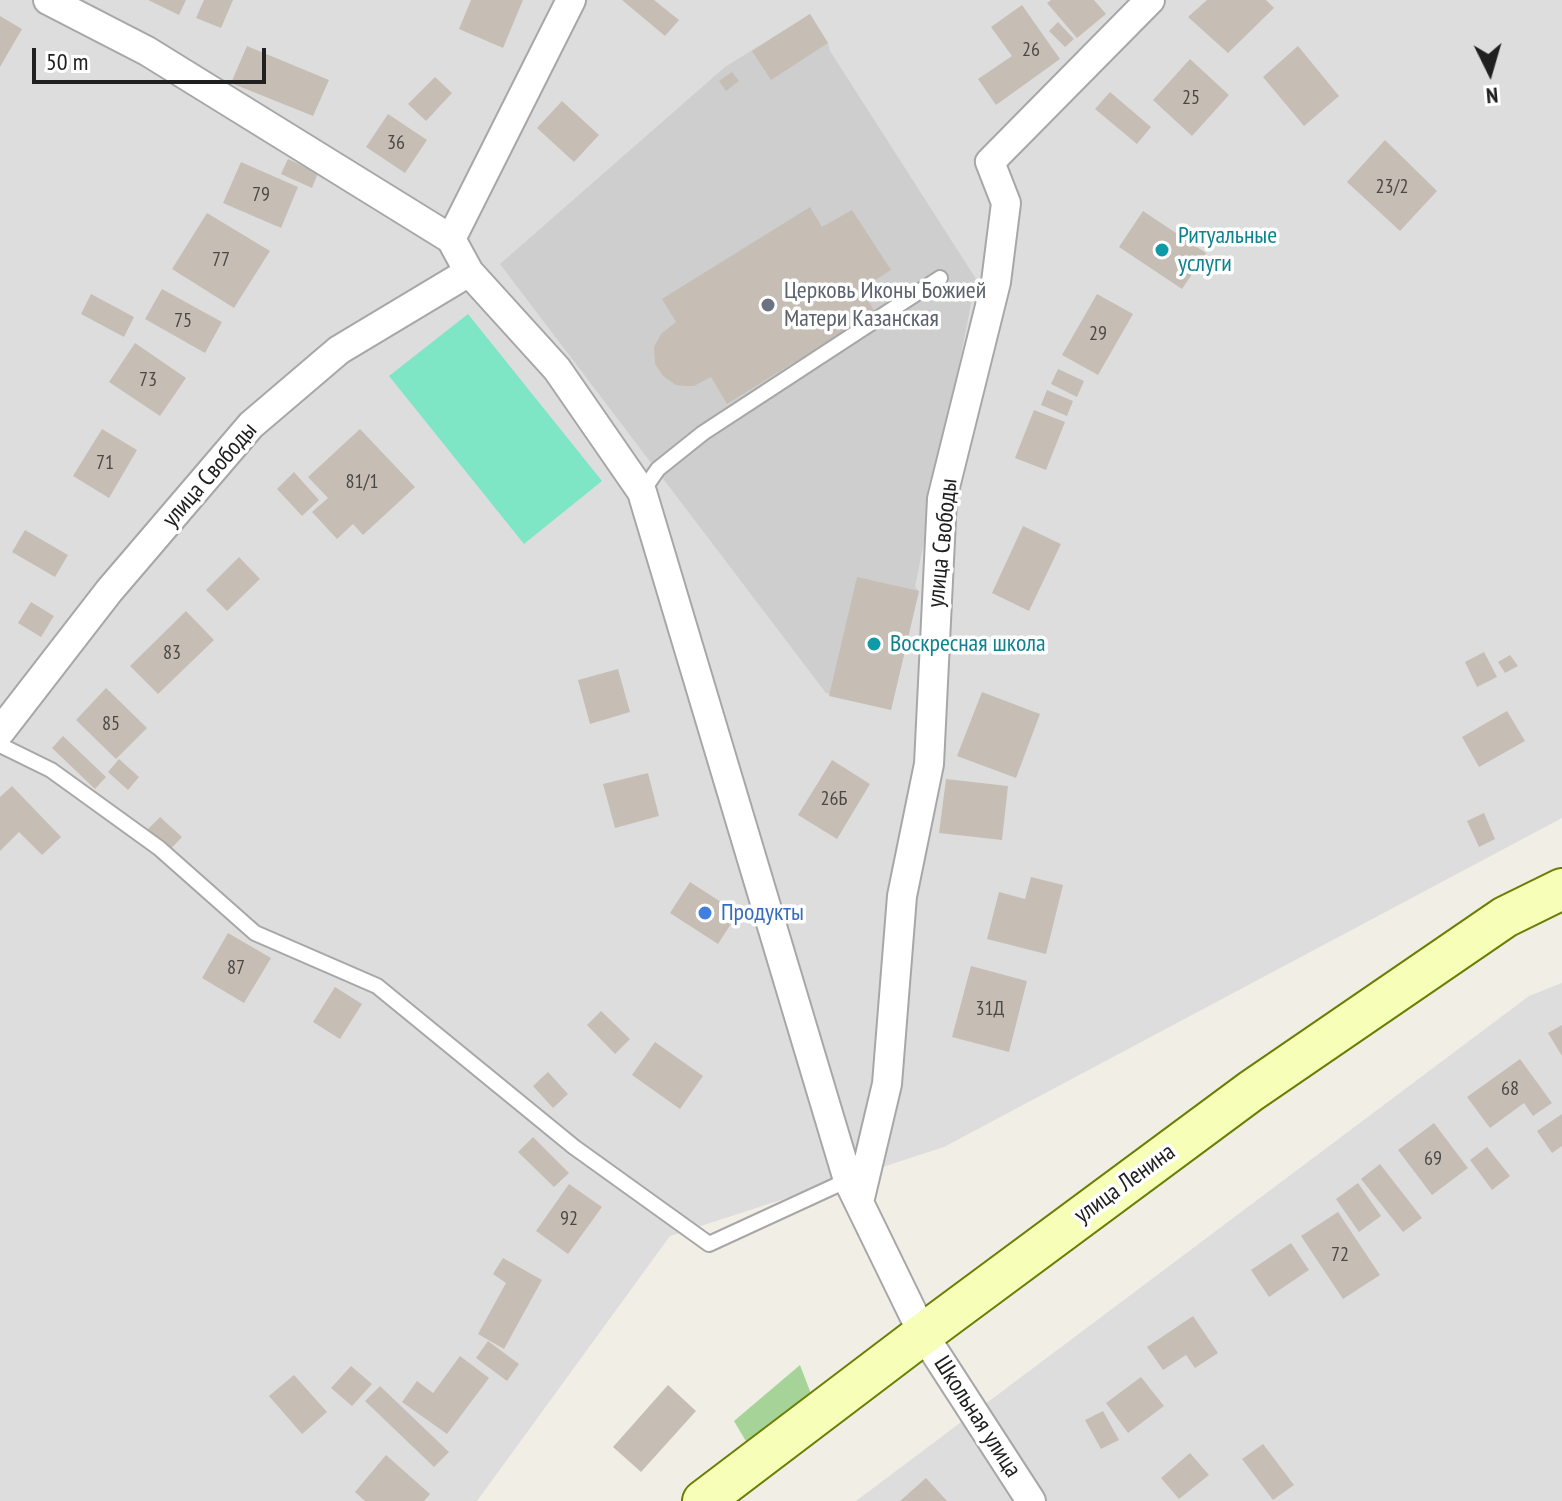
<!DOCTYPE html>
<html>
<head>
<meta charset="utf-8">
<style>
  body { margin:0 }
  #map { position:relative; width:1562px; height:1501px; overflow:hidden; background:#f1eee6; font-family:"PT Sans Narrow",sans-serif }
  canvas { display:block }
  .north { position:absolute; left:1450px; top:32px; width:80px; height:80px; -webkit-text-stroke:6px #fff; paint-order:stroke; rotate:175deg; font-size:22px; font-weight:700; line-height:32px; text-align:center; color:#202020 }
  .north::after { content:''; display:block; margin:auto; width:28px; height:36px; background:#202020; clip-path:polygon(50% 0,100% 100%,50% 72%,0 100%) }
  .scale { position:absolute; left:32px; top:48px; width:234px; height:36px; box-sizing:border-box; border:4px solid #202020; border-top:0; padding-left:10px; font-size:24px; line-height:28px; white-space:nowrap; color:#202020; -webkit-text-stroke:6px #fff; paint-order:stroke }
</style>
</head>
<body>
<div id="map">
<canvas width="1562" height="1501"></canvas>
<div class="north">N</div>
<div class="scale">50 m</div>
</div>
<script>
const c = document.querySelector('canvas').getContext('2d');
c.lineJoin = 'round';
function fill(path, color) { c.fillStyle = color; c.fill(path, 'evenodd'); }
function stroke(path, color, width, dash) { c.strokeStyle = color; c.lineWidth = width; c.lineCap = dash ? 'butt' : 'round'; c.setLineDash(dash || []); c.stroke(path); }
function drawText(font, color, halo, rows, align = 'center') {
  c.font = font + ' "PT Sans Narrow",sans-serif'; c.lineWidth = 7; c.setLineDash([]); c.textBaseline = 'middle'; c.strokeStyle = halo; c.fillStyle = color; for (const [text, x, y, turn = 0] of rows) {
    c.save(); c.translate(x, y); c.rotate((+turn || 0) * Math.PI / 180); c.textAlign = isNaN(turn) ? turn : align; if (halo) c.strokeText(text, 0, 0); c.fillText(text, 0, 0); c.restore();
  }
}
fill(new Path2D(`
  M0,0H1562V818L944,1147L670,1236L477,1501H0Z
  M1562,983V1501H856L1529,996Z`), '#dedddd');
fill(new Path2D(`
  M810,14L828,43L830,51L976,279L915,587L919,591L891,710L826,693L500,264L725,67Z`), '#cecece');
fill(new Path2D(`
  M800,1365L813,1399L747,1443L734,1421Z`), '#a6d498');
fill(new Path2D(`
  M468,314L602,481L524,544L389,376Z`), '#7fe6c5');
fill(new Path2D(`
  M148,0H186L179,15Z
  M204,0H233L221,28L196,18Z
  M471,0H523L503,48L459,29Z
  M622,0H654L679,20L665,36Z
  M1051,0H1094L1106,14L1077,38L1047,3Z
  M1207,0H1266L1274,8L1228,53L1188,17Z
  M1022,5L1060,59L996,105L978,79L1012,56L991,27Z
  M810,14L828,43L771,80L752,51Z
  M0,16L22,29L0,67Z
  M1058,22L1074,39L1065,47L1049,31Z
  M247,46L329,80L313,116L231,83Z
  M1298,46L1339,96L1304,126L1263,77Z
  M1190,59L1229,95L1192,136L1153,100Z
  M732,72L739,81L726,91L719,81Z
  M435,77L452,93L426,121L408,104Z
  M1110,92L1151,127L1137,144L1095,109Z
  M562,101L599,135L574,162L537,128Z
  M388,114L427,140L405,173L366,147Z
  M1385,140L1437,191L1400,231L1347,182Z
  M288,159L318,173L312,188L281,174Z
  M241,162L298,187L281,228L223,203Z
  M810,207L822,227L852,210L891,270L861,289L875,312L727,404L711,377L694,386H685L676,385L663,376L655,364L654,347L661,334L676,322L662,299Z
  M1143,211L1206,253L1182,289L1119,247Z
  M207,213L270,251L234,308L172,269Z
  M162,289L222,322L205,353L145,319Z
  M91,294L134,317L124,337L81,314Z
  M1097,294L1133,314L1098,375L1062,355Z
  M135,343L186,378L160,416L109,382Z
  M1058,369L1084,381L1077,397L1051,384Z
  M1047,390L1073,401L1067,416L1041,405Z
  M1034,410L1065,422L1046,470L1015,458Z
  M102,429L137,450L109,498L73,476Z
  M360,429L415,487L363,535L353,524L337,539L312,512L328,498L308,477Z
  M294,472L319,500L302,516L277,489Z
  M1023,526L1061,544L1029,611L992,593Z
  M25,530L68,555L55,577L12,552Z
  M239,557L260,579L227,611L206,590Z
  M857,577L919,591L891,710L829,696Z
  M31,602L54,616L41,637L18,623Z
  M186,611L214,640L158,694L130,666Z
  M1484,652L1497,677L1477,687L1465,662Z
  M1510,655L1518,666L1505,673L1498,662Z
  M618,669L630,712L590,724L578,680Z
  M106,688L147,728L116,759L76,720Z
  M982,692L1040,714L1016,778L957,756Z
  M1507,711L1525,741L1479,767L1462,737Z
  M63,736L106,777L95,789L52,748Z
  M119,759L139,777L128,790L108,772Z
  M832,760L870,784L837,839L798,815Z
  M648,773L659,816L615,828L603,784Z
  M946,779L1008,786L1002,840L939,833Z
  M12,786L61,837L42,855L19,832L0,851V797Z
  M1484,813L1495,839L1479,847L1467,821Z
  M160,817L182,837L168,852L146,831Z
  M1031,877L1063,885L1046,954L987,939L999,892L1025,899Z
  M690,882L738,913L718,944L670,913Z
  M228,933L271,958L244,1003L202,978Z
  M971,966L1027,981L1009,1052L952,1037Z
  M335,987L362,1004L340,1039L313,1022Z
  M601,1011L630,1039L615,1054L587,1025Z
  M1562,1025V1056L1548,1033Z
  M655,1042L703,1076L680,1109L632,1075Z
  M1520,1059L1552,1103L1533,1116L1524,1103L1490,1128L1467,1097Z
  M548,1072L568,1094L553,1108L533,1086Z
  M1562,1114V1146L1552,1153L1537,1131Z
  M1434,1123L1468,1168L1432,1195L1398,1150Z
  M533,1137L569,1173L554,1187L518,1152Z
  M1487,1147L1510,1176L1492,1190L1470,1160Z
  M1380,1164L1422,1218L1403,1232L1361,1179Z
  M1358,1183L1381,1216L1359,1232L1336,1199Z
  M569,1184L602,1207L568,1254L536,1231Z
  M1338,1212L1380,1275L1343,1299L1301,1236Z
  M1291,1243L1309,1270L1269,1297L1251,1270Z
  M503,1258L542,1280L504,1349L478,1334L506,1283L493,1274Z
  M1193,1316L1218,1353L1195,1368L1186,1355L1163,1370L1147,1347Z
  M488,1341L519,1364L507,1381L476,1358Z
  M460,1356L489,1378L447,1434L402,1402L417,1381L433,1393Z
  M351,1366L372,1384L352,1406L331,1388Z
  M294,1375L327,1412L302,1434L269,1396Z
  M1141,1377L1164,1406L1128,1433L1106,1403Z
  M668,1385L696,1411L641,1472L613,1447Z
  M380,1386L449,1452L434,1467L365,1401Z
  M1103,1411L1119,1440L1101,1449L1085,1420Z
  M1263,1444L1294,1485L1273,1500L1242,1459Z
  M1190,1453L1209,1475L1179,1499L1161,1478Z
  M386,1455L430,1494L424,1501H365L355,1492Z
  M926,1478L947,1501H900Z`), '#c6beb5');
const lane = new Path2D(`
  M642,492L658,469L703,433L940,278
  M0,745L51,770L159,848L255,933L377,986L574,1147L709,1244L848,1180`);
const street = new Path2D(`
  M48,0L147,51L451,239L469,272L557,369L642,492L848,1180L923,1334L1031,1501
  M451,239L571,0
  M0,732L109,591L251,425L339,350L469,272
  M859,1202L887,1084L902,896L929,764L942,499L996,282L1006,203L990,162L1150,0`);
const secondary = new Path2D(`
  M703,1501L923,1334L1251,1091L1505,917L1562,889`);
stroke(lane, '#a7a7a7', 18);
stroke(street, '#a7a7a7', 32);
stroke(secondary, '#687f00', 44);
stroke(lane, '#fff', 14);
stroke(street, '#fff', 28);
stroke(secondary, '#f6feb8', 40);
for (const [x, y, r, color] of [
  [1162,250,8,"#0f9aa8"],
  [768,305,8,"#6b7280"],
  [874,644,8,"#0f9aa8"],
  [705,913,8,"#3f7fe0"]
]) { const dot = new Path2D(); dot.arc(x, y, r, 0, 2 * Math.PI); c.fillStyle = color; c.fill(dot); stroke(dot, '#fff', 3); }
drawText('20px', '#4a4845', null, [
  ["26",1031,50],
  ["25",1191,98],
  ["36",396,143],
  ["23/2",1392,187],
  ["79",261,195],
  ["77",221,260],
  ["75",183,321],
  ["29",1098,334],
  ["73",148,380],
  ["71",105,463],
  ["81/1",362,482],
  ["83",172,653],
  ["85",111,724],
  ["26Б",834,799],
  ["87",236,968],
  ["31Д",990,1009],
  ["68",1510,1089],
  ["69",1433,1159],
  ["92",569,1219],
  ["72",1340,1255]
]);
drawText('24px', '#0d838f', '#fff', [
  ["Ритуальные",1178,236],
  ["услуги",1178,264],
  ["Воскресная школа",890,644]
], 'left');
drawText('24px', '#5b616d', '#fff', [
  ["Церковь Иконы Божией",784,291],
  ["Матери Казанская",784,319]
], 'left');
drawText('24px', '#202020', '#fff', [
  ["улица Свободы",210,475,-49],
  ["улица Свободы",943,543,-84],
  ["улица Ленина",1125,1184,-36],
  ["Школьная улица",977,1417,57]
]);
drawText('24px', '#366cbe', '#fff', [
  ["Продукты",721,913]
], 'left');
</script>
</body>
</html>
